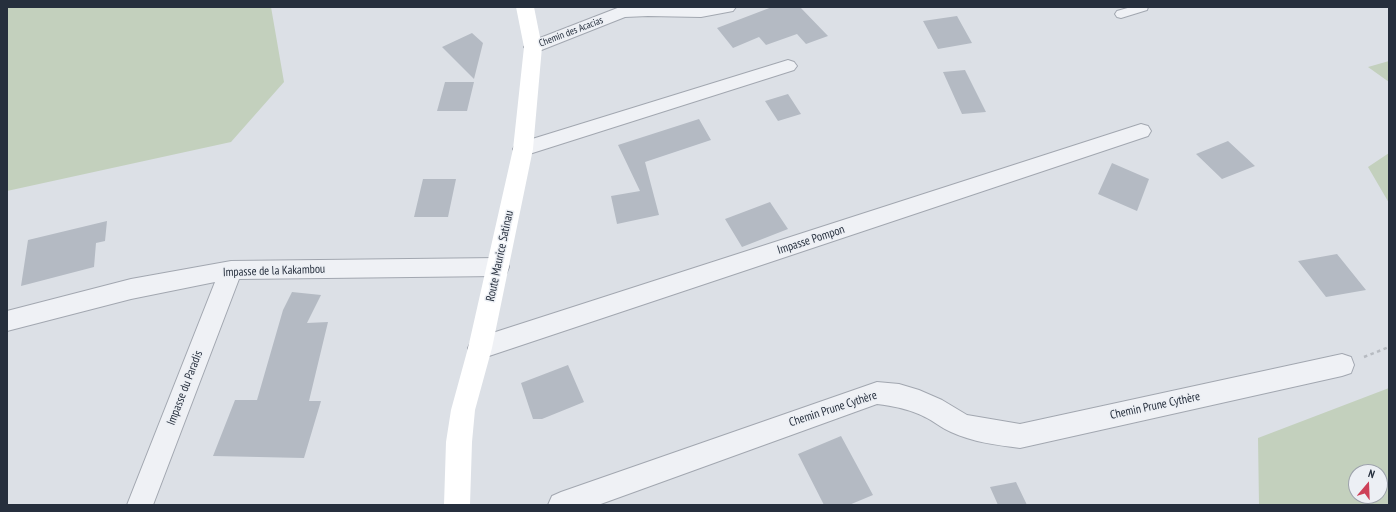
<!DOCTYPE html>
<html>
<head>
<meta charset="utf-8">
<style>
  body { margin:0 }
  #map { position:relative; width:1396px; height:512px; overflow:hidden; background:#dce0e6; font-family:"PT Sans Narrow",sans-serif }
  canvas { display:block }
  .frame { position:absolute; inset:0; border:8px solid #262f3d; pointer-events:none }
  .north { position:absolute; left:1348px; top:464px; width:40px; height:40px; box-sizing:border-box; background:#eceff4; border:1px solid #9da2ab; border-radius:50%; rotate:19deg; font-size:11px; font-weight:700; line-height:16px; text-align:center; color:#262f3d }
  .north::after { content:''; display:block; margin:auto; width:14px; height:18px; background:#cd4058; clip-path:polygon(50% 0,100% 100%,50% 72%,0 100%) }
</style>
</head>
<body>
<div id="map">
<canvas width="1396" height="512"></canvas>
<div class="frame"></div>
<div class="north">N</div>
</div>
<script>
const c = document.querySelector('canvas').getContext('2d');
c.lineJoin = 'round';
function fill(path, color) { c.fillStyle = color; c.fill(path, 'evenodd'); }
function stroke(path, color, width, dash) { c.strokeStyle = color; c.lineWidth = width; c.lineCap = dash ? 'butt' : 'round'; c.setLineDash(dash || []); c.stroke(path); }
function drawText(font, color, halo, rows, align = 'center') {
  c.font = font + ' "PT Sans Narrow",sans-serif'; c.lineWidth = 3; c.setLineDash([]); c.textBaseline = 'middle'; c.strokeStyle = halo; c.fillStyle = color; for (const [text, x, y, turn = 0] of rows) {
    c.save(); c.translate(x, y); c.rotate((+turn || 0) * Math.PI / 180); c.textAlign = isNaN(turn) ? turn : align; if (halo) c.strokeText(text, 0, 0); c.fillText(text, 0, 0); c.restore();
  }
}
fill(new Path2D(`
  M7,7H271L284,82L231,142L7,191Z
  M1389,61V82L1368,67Z
  M1389,153V203L1368,167Z
  M1389,388V505H1259L1258,438ZM1356,472H1380V496H1356Z`), '#c3d0bd');
fill(new Path2D(`
  M772,7H800L828,36L806,44L797,34L766,45L759,37L733,48L717,28Z
  M957,16L972,43L938,49L923,21Z
  M472,33L483,43L474,79L442,47Z
  M965,70L986,112L962,114L943,72Z
  M445,82H474L467,111H437Z
  M788,94L801,114L778,121L765,101Z
  M699,119L711,140L645,162L659,215L617,224L611,196L640,191L618,145Z
  M1228,141L1255,166L1222,179L1196,154Z
  M1112,163L1149,179L1137,211L1098,194Z
  M423,179H456L448,217H414Z
  M770,202L788,229L742,247L725,219Z
  M107,221L105,241L96,243L94,267L21,286L28,240Z
  M1337,254L1366,290L1326,297L1298,261Z
  M292,292L321,295L307,323L328,322L309,401H321L304,458L213,456L235,400H257L283,310Z
  M568,365L584,402L542,419H533L521,383Z
  M841,436L873,495L849,505H824L798,454Z
  M1016,482L1027,505H998L990,487Z`), '#b4bac3');
const lane = new Path2D(`
  M1131,7H1148L1147,10L1121,18L1117,17L1115,14L1117,11Z`);
const street = new Path2D(`
  M620,7H736L733,11L701,17L648,16L625,17L539,51L533,53L527,51L524,47L527,43Z
  M788,60L794,62L797,66L794,70L523,156L516,154L513,149L516,144Z
  M1141,124L1148,126L1151,131L1148,136L480,359L472,356L468,348L472,340L480,337Z
  M498,258L506,260L509,267L506,274L498,276L239,279L153,505H127L215,282L131,299L7,331V311L131,279L231,261Z
  M1342,354L1351,357L1354,365L1351,373L1342,376L1020,448C996,445 973,442 951,432C941,428 934,421 925,417C910,409 893,406 877,404L598,505H548L552,496L561,492L877,382L899,384L919,390L942,400L967,415L1020,424Z`);
stroke(lane, '#a2a7b0', 2);
stroke(street, '#a2a7b0', 2);
stroke(new Path2D(`
  M1364,357L1389,347`), '#b7bbc1', 2.5, [3.5, 3.5]);
fill(lane, '#eff1f5');
fill(street, '#eff1f5');
fill(new Path2D(`
  M516,7H534L542,47L533,149L492,348L475,410L472,442L470,505H444L446,442L451,410L468,348L513,149L524,47Z`), '#fff');
drawText('10px', '#262f3d', '#eceff4', [
  ["Chemin des Acacias",571,32,-21]
]);
drawText('12px', '#262f3d', '#eceff4', [
  ["Impasse Pompon",811,240,-18],
  ["Route Maurice Satinau",500,256,-78],
  ["Impasse de la Kakambou",274,271,-2],
  ["Impasse du Paradis",185,388,-69],
  ["Chemin Prune Cythère",1155,406,-12],
  ["Chemin Prune Cythère",833,409,-18]
]);
</script>
</body>
</html>
